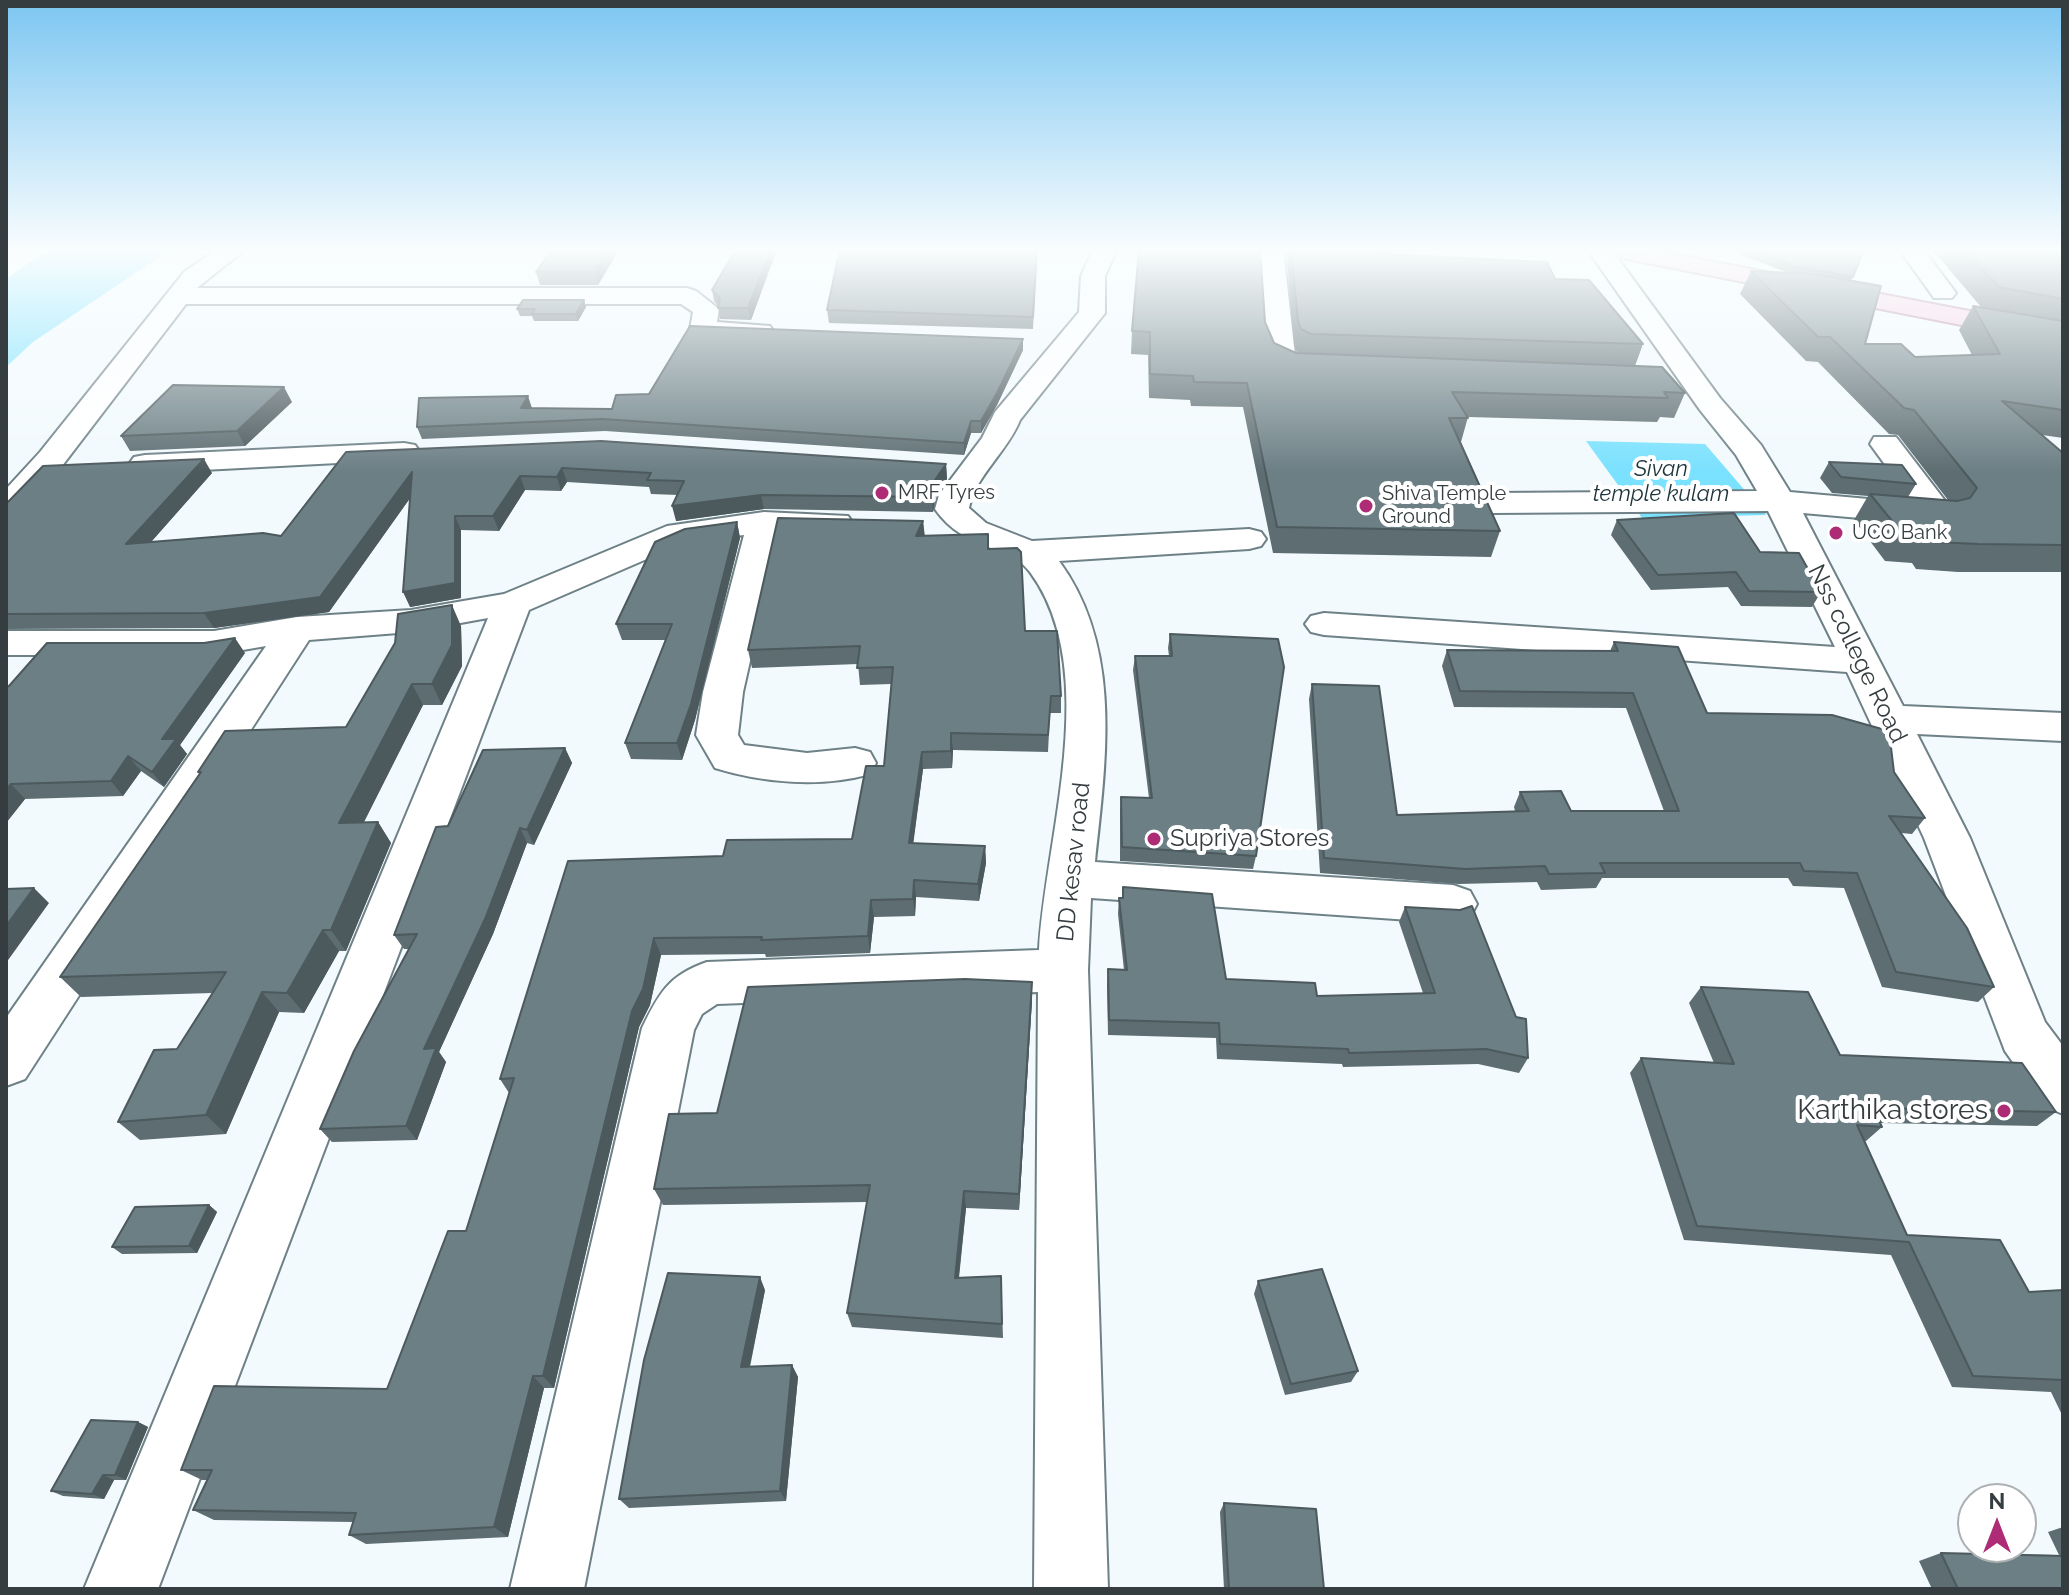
<!DOCTYPE html>
<html>
<head>
<meta charset="utf-8">
<style>
  body { margin:0 }
  #map { position:relative; width:2069px; height:1595px; overflow:hidden; background:#f2fafd; font-family:Raleway,sans-serif }
  canvas { display:block }
  .frame { position:absolute; inset:0; border:8px solid #353d40; pointer-events:none }
  .north { position:absolute; left:1957px; top:1483px; width:80px; height:80px; box-sizing:border-box; background:#fff; border:2px solid #aeb1b3; border-radius:50%; rotate:0deg; font-size:22px; font-weight:700; line-height:32px; text-align:center; color:#353d40 }
  .north::after { content:''; display:block; margin:auto; width:28px; height:36px; background:#ae2c76; clip-path:polygon(50% 0,100% 100%,50% 72%,0 100%) }
</style>
</head>
<body>
<div id="map">
<canvas width="2069" height="1595"></canvas>
<div class="frame"></div>
<div class="north">N</div>
</div>
<script>
const c = document.querySelector('canvas').getContext('2d');
c.lineJoin = 'round';
function fill(path, color) { c.fillStyle = color; c.fill(path, 'evenodd'); }
function stroke(path, color, width, dash) { c.strokeStyle = color; c.lineWidth = width; c.lineCap = dash ? 'butt' : 'round'; c.setLineDash(dash || []); c.stroke(path); }
function drawText(font, color, halo, rows, align = 'center') {
  c.font = font + ' Raleway,sans-serif'; c.lineWidth = 8; c.setLineDash([]); c.textBaseline = 'middle'; c.strokeStyle = halo; c.fillStyle = color; for (const [text, x, y, turn = 0] of rows) {
    c.save(); c.translate(x, y); c.rotate((+turn || 0) * Math.PI / 180); c.textAlign = isNaN(turn) ? turn : align; if (halo) c.strokeText(text, 0, 0); c.fillText(text, 0, 0); c.restore();
  }
}
fill(new Path2D(`
  M49,249H171L33,342L6,367V279Z
  M1586,441L1705,444L1766,515L1642,518Z`), '#7ae1fe');
const minor = new Path2D(`
  M219,249H246L197,288H687L696,291L719,309L717,322L770,326L774,332L770,338L761,340L694,335L690,329L693,312L681,304H186L62,466L18,515L6,518V489L40,452L185,271Z
  M1093,249H1117L1105,276V313L1020,420C1008,451 975,476 969,508L986,523L1032,541L1249,529L1261,532L1266,539L1261,546L1249,549L1059,561C1123,648 1106,760 1095,862L1453,885L1470,891L1477,904L1470,917L1453,923L1091,898L1088,970L1108,1589H1034L1038,992L717,1004L702,1014L694,1030L584,1589H510L642,1028C659,993 669,975 707,962L1039,950C1045,838 1103,671 1030,572C1010,544 965,552 935,509L939,495L982,438L995,412L1079,312L1081,276Z
  M1259,249H1283L1295,355L1334,364L1338,370L1334,376C1305,383 1274,374 1265,345Z
  M1587,249H1611L1720,398L1761,445L1790,492L1913,503L1870,444L1874,437H1896L1956,515L1951,522L1939,525L1803,513L1903,706L2063,713V741L1917,734L1970,838L2045,1022L2063,1046V1114L2044,1106L2005,1051L1924,838L1847,672L1324,635L1311,632L1305,624L1311,616L1324,613L1835,647L1768,511L1493,513L1481,510L1477,503L1481,496L1493,493L1757,491L1736,455L1700,410Z
  M1899,249H1923L1956,293L1952,298H1934Z
  M404,443L415,445L420,452L415,459L145,473L134,471L129,464L134,457L145,455Z
  M764,512L848,516L853,523L848,530L779,532L743,692L738,735L744,745L807,753L855,748L870,752L876,763L870,774C821,788 764,783 715,768L696,735L703,692L744,535L686,542L529,610L158,1589H84L488,618L411,632L309,640L25,1079L6,1086V1018L266,646L214,655H6V631H214L297,617L411,610L504,594L667,526Z`);
const major = new Path2D(`
  M1600,249H1647L2063,329V345L1612,256Z`);
stroke(minor, '#6e8187', 4);
stroke(major, '#b3869c', 4);
fill(minor, '#fff');
fill(major, '#facee2');
fill(new Path2D(`
  M608,249H616L617,253L598,285H540L536,272Z
  M777,249L751,320L720,319L718,306L714,301L712,290Z
  M1037,249L1033,329L829,323L827,310Z
  M1286,249H1415L1382,254L1555,279L1643,344L1635,366L1685,393L1674,418L1660,417L1657,422L1468,417L1461,442L1500,531L1491,557L1273,553L1243,407L1191,406L1190,400L1149,398L1148,355L1131,354L1132,331L1265,322L1274,343L1297,353L1294,344Z
  M1726,249H1864L1851,281L1865,344L1915,357L1972,355L1959,330L1973,306L1981,307L1932,249H2063V438L2042,435L2063,453V572H1958L1916,569L1912,563L1885,561L1854,520L1868,496L1832,493L1820,478L1829,462L1916,484L1908,497L1948,500L1898,435L1889,434L1818,362L1806,361L1740,294L1751,271L1786,272Z
  M584,300L586,307L578,321H534L532,316H520L517,309Z
  M1023,350L997,405L981,433H971L964,455L605,431L422,439L417,427L532,408L612,409L649,394Z
  M292,402L245,446L130,451L121,436Z
  M346,452L946,464L947,479L936,494L933,512L764,509L676,521L678,495L651,494L649,487L567,482L561,491L525,490L499,531L461,530V598L410,607V498L329,612L214,628L6,629V504L212,473L151,542L281,536Z
  M1617,520L1760,552L1821,592L1812,607L1741,606L1728,587L1651,590L1611,535Z
  M923,521L924,535L988,549L1025,631L1061,696V713H1050L1048,752L953,750L952,768L923,769L913,843L985,846L986,863L979,901L916,897L915,916L874,917L870,953L766,957L765,954L661,955L650,1005L639,1027L554,1388H544L508,1537L366,1544L349,1535L353,1522L214,1520L193,1510L207,1480H202L181,1470L387,1389L466,1231L509,1093L500,1079L723,856L852,839L884,766L891,684L860,685L858,664L752,668L748,650Z
  M737,522L740,538L695,720L682,760L631,759L625,743L665,640H622L616,624Z
  M461,626L462,666L442,705H423L363,822H378L391,843L346,951H339L304,1013L279,1012L226,1134L140,1140L118,1122L177,1049L212,993L81,997L60,977L199,774L198,772L346,727Z
  M1170,634L1256,856L1253,869L1120,861V811L1121,797L1149,798L1133,670L1135,656H1169L1168,648Z
  M1614,642L1707,713L1894,772L1925,818L1912,834L1901,833L1994,987L1978,1002L1882,987L1844,888L1793,886L1788,878H1602L1596,888L1541,890L1537,882L1459,884L1320,873L1309,699L1312,684L1397,815L1515,811L1514,807L1520,792L1571,811H1664L1626,708L1454,707L1442,666L1447,650L1610,651Z
  M245,653L180,745L187,754L164,787L141,771L123,796L25,799L6,823V687Z
  M565,748L572,763L534,845L527,843L493,934L439,1052L446,1062L417,1140L332,1142L320,1129L409,949H404L394,935L448,826Z
  M1123,887L1226,979L1317,996L1423,993L1399,922L1405,907L1528,1058L1519,1073L1478,1064L1343,1067L1342,1064L1217,1059L1216,1038L1108,1035L1107,985L1108,969L1124,970L1118,914L1119,898H1122Z
  M1701,987L1840,1055L2056,1112L2037,1126L1880,1123L1882,1127L1866,1141H1864L1907,1235L2029,1292L2063,1290V1417L2051,1392L1952,1387L1891,1255L1684,1240L1630,1073L1641,1058L1714,1063L1689,1003Z
  M1032,1000L1019,1210L966,1208L959,1278L1001,1276L1003,1338L852,1327L847,1313L867,1202L663,1205L654,1189L717,1113Z
  M209,1205L217,1212L197,1253L122,1254L112,1247Z
  M1258,1281L1358,1371L1351,1382L1285,1395L1254,1294Z
  M765,1290L750,1367L792,1365L798,1377L786,1501L629,1508L619,1499Z
  M138,1422L148,1427L126,1480H114L104,1499L63,1496L51,1491Z
  M1224,1503L1324,1589H1224L1220,1512Z
  M2063,1527V1589H1932L1919,1561L1941,1553L2059,1555L2048,1532Z`), '#5d6d72');
fill(new Path2D(`
  M608,249H616L617,253L598,285L594,272Z
  M771,249H777L751,320L748,308Z
  M1378,249H1415L1376,255Z
  M584,300L586,307L578,321L576,314Z
  M1023,339V350L997,405L981,433V421Z
  M284,387L292,402L245,446L237,431Z
  M528,396L532,408H521Z
  M971,421V433L964,455V443Z
  M204,459L212,473L136,559L126,544Z
  M946,464L947,479L936,494L933,512L932,497L935,480Z
  M562,468L567,482L561,491L557,477Z
  M412,472L418,487L329,612L214,628L204,613Z
  M520,476L525,490L499,531L493,516Z
  M761,495L764,509L676,521L672,506Z
  M455,516L461,530V598L410,607L403,592Z
  M923,521L925,537L916,536Z
  M737,522L740,538L695,720L682,760L677,743Z
  M452,605L461,626L462,666L442,705L432,684Z
  M235,638L245,653L180,745L187,754L164,787L152,772L162,739Z
  M412,684L423,705L353,844L339,823Z
  M951,733L953,750L952,768L951,751Z
  M565,748L572,763L534,845L527,830Z
  M922,752L923,769L911,861L909,843Z
  M128,756L141,771L123,796L111,781Z
  M11,784L25,799L6,823V790Z
  M378,822L391,843L346,951L331,930Z
  M520,828L527,843L493,934L439,1052L446,1062L417,1140L406,1126L424,1049Z
  M985,846L986,863L979,901L978,884Z
  M914,880L916,897L915,916L913,899Z
  M34,888L49,903L6,963V926Z
  M871,900L874,917L870,953L868,936Z
  M323,930L339,951L304,1013L287,993Z
  M654,938L661,955L650,1005L639,1027L554,1388L543,1376L632,1011Z
  M1032,982V1000L1019,1210V1194Z
  M262,992L279,1012L226,1134L206,1115Z
  M964,1191L966,1208L957,1293L955,1278Z
  M209,1205L217,1212L197,1253L189,1246Z
  M760,1277L765,1290L747,1379L741,1367Z
  M792,1365L798,1377L786,1501L780,1491Z
  M533,1376L544,1388L508,1537L494,1527Z
  M138,1422L148,1427L126,1480L115,1475Z
  M103,1475L114,1480L104,1499L92,1494Z`), '#4c595d');
const building = new Path2D(`
  M552,249H608L594,272H536Z
  M736,249H771L748,308H718L720,298L712,290Z
  M840,249H1037L1033,317L827,310Z
  M1139,249H1260L1265,322L1274,343L1296,353L1662,367L1685,393L1664,392L1668,398L1452,392L1468,418H1449L1500,531L1277,527L1247,383L1194,382L1193,376L1150,374V332L1132,331Z
  M1291,249H1382V254L1547,262L1555,279L1589,280L1643,344L1311,334L1301,329L1298,321Z
  M1749,249H1864L1853,277L1793,266Z
  M1964,249H2063V299L1999,287Z
  M1751,271L1814,274L1881,286L1865,344H1901L1915,357L2000,354L1973,306L2063,321V410L2002,401L2063,453V545L1978,544L1934,542L1930,536L1902,533L1870,494L1957,501L1970,498L1977,488L1914,410L1904,408L1830,337H1818Z
  M523,300H584L576,314H532L535,309H517Z
  M690,326L1023,339L997,393L981,421H971L964,443L602,419L417,427L419,398L528,396L521,408L612,409L616,395L649,394Z
  M173,385L284,387L237,431L121,436Z
  M601,441L946,464L935,480L932,497L761,495L672,506L684,481L647,480L651,473L562,468L557,477L520,476L493,516H455V583L403,592L412,472L320,597L204,613L6,614V504L43,466L204,459L126,544L263,533L281,536L346,452Z
  M1829,462L1902,465L1916,484L1841,477Z
  M1734,513L1760,552L1799,553L1821,592L1749,591L1736,572L1658,575L1617,520Z
  M778,518L923,521L916,536L988,534V549L1017,548L1021,552L1025,631H1057L1061,696H1051L1048,735L951,733V751L922,752L909,843L985,846L978,884L914,880L913,899L871,900L868,936L761,940L762,937L654,938L643,989L632,1011L543,1376H533L494,1527L349,1535L356,1513L193,1510L212,1470H181L214,1386L387,1389L448,1231H466L514,1078L500,1079L568,861L723,856L727,840L852,839L866,766H884L893,667L857,668L860,646L748,650Z
  M737,522L691,704L677,743H625L672,624H616L655,542L685,529Z
  M452,605V645L432,684H412L339,823L378,822L331,930H323L287,993L262,992L206,1115L118,1122L154,1050L177,1049L226,972L60,977L201,772H198L225,731L346,727L395,643L398,614Z
  M1170,634L1278,639L1284,667L1256,856L1122,847L1121,797L1152,798L1135,656H1172Z
  M235,638L162,739H176L152,772L128,756L111,781L11,784L6,790V687L9,686L47,643H204Z
  M1614,642L1678,647L1707,713L1832,715L1889,731L1894,772L1925,818L1889,816L1967,928L1994,987L1896,972L1857,873L1804,871L1800,863H1600L1605,873L1549,874L1545,866L1465,869L1324,858L1312,684L1379,686L1397,815L1529,811L1520,792L1561,791L1571,811H1679L1633,693L1460,691L1447,650L1618,651Z
  M565,748L527,830L520,828L485,919L424,1049L436,1048L406,1126L320,1129L354,1051L417,934L394,935L436,827L448,826L483,750Z
  M1123,887L1212,894L1226,979L1315,983L1317,996L1435,993L1405,907L1460,910L1472,906L1516,1017L1526,1019L1528,1058L1486,1049L1349,1053L1348,1049L1220,1044L1219,1023L1109,1020L1108,969L1127,970L1119,898H1123Z
  M34,888L6,926V889Z
  M965,979L1032,982L1019,1194L964,1191L955,1278L1001,1276L1002,1324L847,1313L870,1185L654,1189L669,1114L717,1113L748,987Z
  M1701,987L1808,992L1840,1055L2022,1063L2056,1112L1873,1108L1882,1127L1857,1125L1907,1235L2000,1240L2029,1292L2063,1290V1380L1973,1376L1909,1242L1697,1226L1641,1058L1734,1064Z
  M209,1205L189,1246L112,1247L135,1207Z
  M1322,1269L1358,1371L1291,1384L1258,1281Z
  M668,1273L760,1277L741,1367L792,1365L780,1491L619,1499L644,1360Z
  M91,1420L138,1422L115,1475H103L92,1494L51,1491Z
  M1224,1503L1316,1509L1324,1589H1229Z
  M1941,1553L2063,1556V1589H1958Z`);
fill(building, '#6c7f85');
stroke(building, '#4c595d', 2);
const sky = c.createLinearGradient(0, 0, 0, 472);
sky.addColorStop(0, '#7cc6f1');
sky.addColorStop(0.53, '#f9fdfe');
sky.addColorStop(1, '#f9fdfe00');
c.fillStyle = sky;
c.fillRect(0, 0, 2069, 472);
for (const [x, y, r, color] of [
  [882,493,8,"#ae2c76"],
  [1366,506,8,"#ae2c76"],
  [1836,533,8,"#ae2c76"],
  [1154,839,8,"#ae2c76"],
  [2004,1111,8,"#ae2c76"]
]) { const dot = new Path2D(); dot.arc(x, y, r, 0, 2 * Math.PI); c.fillStyle = color; c.fill(dot); stroke(dot, '#fff', 3); }
drawText('20px', '#353d40', '#fff', [
  ["MRF Tyres",898,493],
  ["Shiva Temple",1382,494],
  ["Ground",1382,517],
  ["UCO Bank",1852,533]
], 'left');
drawText('italic 22px', '#1c333a', '#fff', [
  ["Sivan",1661,469],
  ["temple kulam",1661,494]
]);
drawText('24px', '#353d40', '#fff', [
  ["Nss college Road",1857,654,64],
  ["DD kesav road",1074,862,-84]
]);
drawText('24px', '#353d40', '#fff', [
  ["Supriya Stores",1170,839]
], 'left');
drawText('28px', '#353d40', '#fff', [
  ["Karthika stores",1988,1111]
], 'right');
</script>
</body>
</html>
